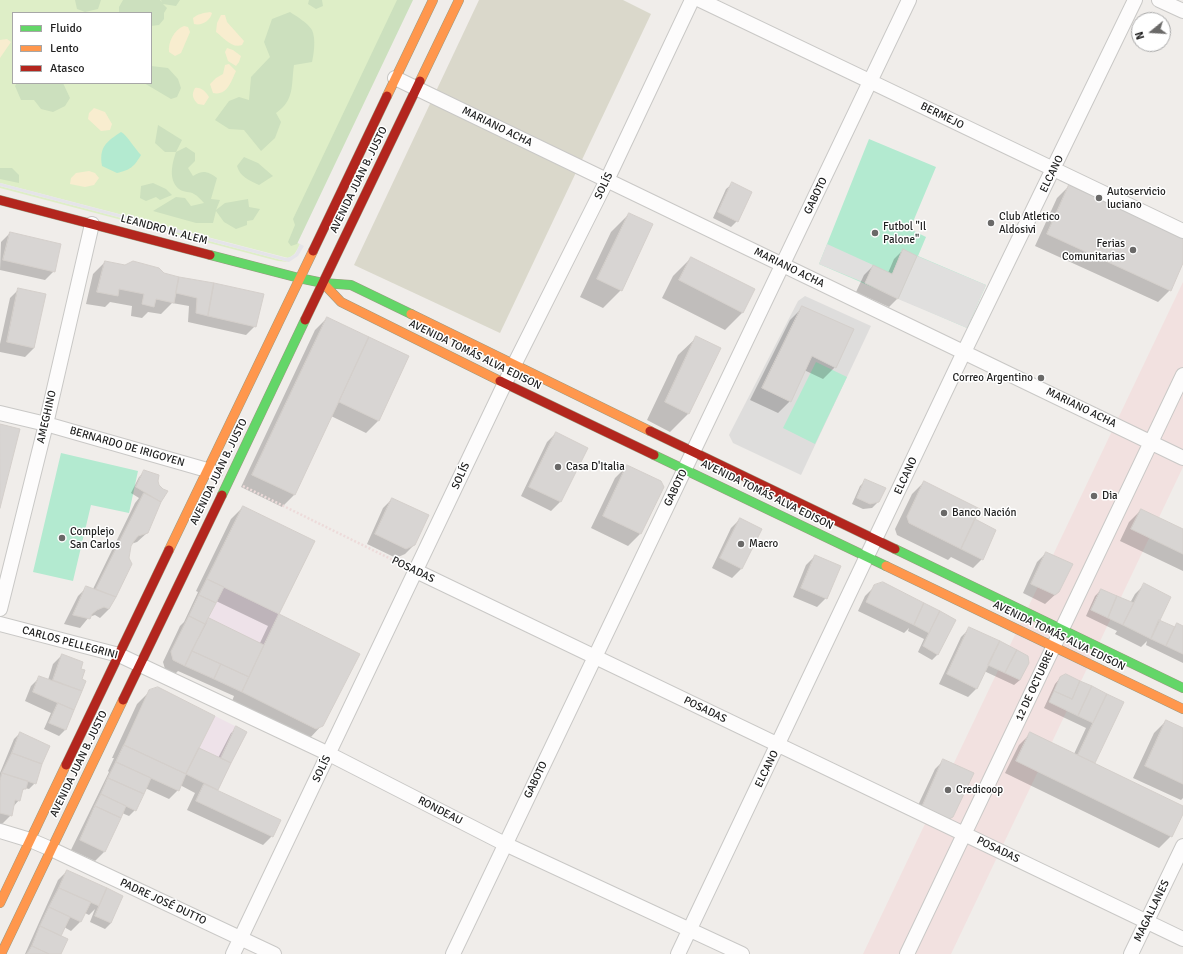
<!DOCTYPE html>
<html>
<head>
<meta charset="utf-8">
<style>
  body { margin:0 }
  #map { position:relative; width:1183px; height:954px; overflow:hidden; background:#f0edea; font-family:Signika,sans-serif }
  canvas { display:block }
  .legend { position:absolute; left:12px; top:12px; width:140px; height:72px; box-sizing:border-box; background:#fff; border:1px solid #a7a7a7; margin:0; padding:5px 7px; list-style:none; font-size:12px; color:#222 }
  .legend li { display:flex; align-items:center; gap:8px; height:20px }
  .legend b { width:20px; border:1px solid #a7a7a7 }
  .north { position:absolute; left:1131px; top:12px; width:40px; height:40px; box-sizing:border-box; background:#fff; border:1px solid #a7a7a7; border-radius:50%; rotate:252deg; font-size:11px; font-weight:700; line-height:16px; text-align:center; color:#222 }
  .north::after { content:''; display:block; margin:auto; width:14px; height:18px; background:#6a6968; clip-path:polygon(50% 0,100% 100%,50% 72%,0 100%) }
</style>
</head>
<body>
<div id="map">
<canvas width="1183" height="954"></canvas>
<ul class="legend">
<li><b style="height:5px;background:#63d668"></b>Fluido</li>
<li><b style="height:5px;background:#ff974d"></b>Lento</li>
<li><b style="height:5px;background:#b3261e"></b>Atasco</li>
</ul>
<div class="north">N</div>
</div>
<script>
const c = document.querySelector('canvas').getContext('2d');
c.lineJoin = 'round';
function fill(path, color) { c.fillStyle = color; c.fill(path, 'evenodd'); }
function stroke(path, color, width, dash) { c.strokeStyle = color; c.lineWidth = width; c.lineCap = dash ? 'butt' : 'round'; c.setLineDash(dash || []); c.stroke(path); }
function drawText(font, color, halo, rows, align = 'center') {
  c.font = font + ' Signika,sans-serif'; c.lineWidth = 3; c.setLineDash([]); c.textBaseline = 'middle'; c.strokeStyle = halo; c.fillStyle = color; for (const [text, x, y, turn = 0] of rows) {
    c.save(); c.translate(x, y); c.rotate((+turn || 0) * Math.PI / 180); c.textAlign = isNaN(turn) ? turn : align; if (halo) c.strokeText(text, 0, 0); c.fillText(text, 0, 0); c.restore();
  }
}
fill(new Path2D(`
  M1183,282V467L951,954H863Z`), '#f2e1e0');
fill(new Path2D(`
  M224,587L279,614L242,692L185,666Z
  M215,716L247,732L218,790L186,774Z`), '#eee2e9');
fill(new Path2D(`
  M805,296L871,326L801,475L733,443L729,435L798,301Z`), '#dedddc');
fill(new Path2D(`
  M479,0H623L651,14L500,333L354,265Z`), '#dad8cb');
fill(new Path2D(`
  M0,0H410L295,242L300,244C297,250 295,256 288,258L0,183ZM13,13H151V83H13Z
  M0,186L289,262L278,261L0,188Z`), '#deeec7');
fill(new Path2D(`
  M75,0H101L98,9L85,12L77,9Z
  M123,0H160L162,2L161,0H180L176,6L163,4L167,8L164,13V19L159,25L151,26V13H119V7Z
  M309,0H322L323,6L316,9L308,4Z
  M397,0H413L297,244L291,246L288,242L295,225L293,219Z
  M290,12C296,16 308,23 312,30C316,39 314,53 312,62L294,65C291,85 295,100 276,113L281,122L275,138L261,151L244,130L229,129L215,120L229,101L239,97L249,100L251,77L270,57L264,42L272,19Z
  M151,66L168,68L178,79L181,88L177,97L171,99L144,83H151Z
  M17,83H63L70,98L65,106L53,112L41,109L34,100H21L15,86Z
  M158,125L182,140L176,152L186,147L195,153V161L188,168L193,176C203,170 207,171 217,178L211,199L220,200L216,210L225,203L248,199L249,207L260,209L253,220L247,221V225L236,229L224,222L216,211L213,223H196L153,211L176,197L185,198L191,206L204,203C201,200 198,196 194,194C190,191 184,193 179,189C168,180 172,164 176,152H165L155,143Z
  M244,157L258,163L273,176L259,185C249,180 240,177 237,166Z
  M0,168H12L19,175V183L0,179Z
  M153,183L166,189L172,195L160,200L156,197L146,201L140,198L141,186Z`), '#cce0be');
fill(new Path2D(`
  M210,12L212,13C210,21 202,26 194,24L193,18C198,14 203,13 210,12Z
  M221,15H225L227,22L244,41L242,45C232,49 223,37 216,32L217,23Z
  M184,26L188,27L190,32L181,53L175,56L169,52C168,42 174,30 184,26Z
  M7,39L11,42L0,58V40Z
  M227,48L233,50L241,56L239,62L236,66L228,61L225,52Z
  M229,64L236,71C231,82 227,96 213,93L210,84L216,78L223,74L225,65Z
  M195,88C201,87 206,92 209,97L204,105L198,104C193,99 191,95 195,88Z
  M94,108L105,112L112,124L110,130L101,131L88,119L89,113Z
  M89,171L95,173L99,178L94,185L85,187L70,184L71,178L76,173Z`), '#f8edcf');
fill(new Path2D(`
  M121,132C127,135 135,149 141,155C134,167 130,170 117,173L102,166C99,147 106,142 121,132Z
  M869,139L936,167L910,229L926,237L918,256L986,285L967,328L819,264Z
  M816,362L847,377L815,444L783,428Z
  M61,453L138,471L129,513L91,505L73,581L33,572Z`), '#b3ead0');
fill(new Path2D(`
  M827,244L873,265L865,283L819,264Z
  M917,256L986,285L967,328L898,299Z`), '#e0dfde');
fill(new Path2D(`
  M0,183L286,258L290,257L295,254L300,244L304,246L298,256L289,262L0,186Z`), '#e5e4e9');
fill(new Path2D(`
  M732,184L737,221L731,227L713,218L726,189Z
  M1069,186L1183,238V261L1170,290L1158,302L1035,246L1057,198Z
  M629,214L621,290L603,308L580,297L611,232Z
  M10,233L54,271L45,280L0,270L1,242Z
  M903,250L898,298L889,307L856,292L864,275L873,266L888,273L894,259Z
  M691,258L743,312L725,330L662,298L673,276Z
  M105,262L179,278L214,284L255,326L246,335L188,322L189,306L172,303L161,314L148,312L142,318L131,316L132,306L110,302L105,307L86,304L93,274Z
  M19,289L45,295L34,348L25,357L0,352V344L10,298Z
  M802,308L835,367L823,379L804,370L790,401L778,413L750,400L790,320Z
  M327,318L408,357L378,421L366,433L331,416L294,495L282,507L241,487L315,330Z
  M696,338L719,349L688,414L670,432L647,420L678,355Z
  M556,433L587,448L560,502L551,511L521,496L547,442Z
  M627,466L663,487L640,534L628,546L591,528L615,478Z
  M145,471L157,481L160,501L147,533L137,542L131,544L128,558L130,564L109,609L100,618L95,615L89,617L80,628L64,624L78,596L87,587L93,589L135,503L139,498L131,493L139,477Z
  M866,480L878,502L872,508L863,509L852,504L860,486Z
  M924,482L974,520L982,559L973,568L951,557L948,560L897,535L895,529L912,494Z
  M392,499L414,545L405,554L396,558L367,544L383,508Z
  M243,507L314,542L278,615L359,654L322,725L310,738L231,704L234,696L178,671L175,674L165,669L163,662L180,626L184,622L198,592L196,591L231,519ZM216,601L268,626L260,643L209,620L206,623Z
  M1141,510L1183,530V571L1120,541L1129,522Z
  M740,519L741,569L732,578L712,568L731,528Z
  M1046,553L1058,592L1045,604L1023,593L1037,562Z
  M815,556L826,598L817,607L793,597L806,565Z
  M1144,585L1158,621L1174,628L1177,624L1183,627V663L1146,645L1147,641L1141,647L1115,634L1117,631L1086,616L1095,596L1101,590L1130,603L1135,594Z
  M875,586L924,604L955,620L938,654L932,660L918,652L924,639L908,631L909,628L904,633L858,611L865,596Z
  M970,628L1020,680L1014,685L984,671L977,688L968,697L939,684L961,637Z
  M62,655L80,670V680L84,682L65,730L59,736L44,729L51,713L25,701L31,686L40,677L48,680L53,664Z
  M1066,675L1122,702L1094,763L1183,807V812L1171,836L1159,848L1005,773L1019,745L1031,733L1074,754L1086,728L1044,708L1055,684L1061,677Z
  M150,691L198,748L218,758L231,733L237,728L245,732L217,791L272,836L263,845L187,810L195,793L180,785L178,790L169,799L145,788L135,810L129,816L122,813L104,852L95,861L71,850L109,772L108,771L114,758H112L137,704Z
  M1166,721L1183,729V798L1181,800L1133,778L1154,733Z
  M20,733L41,764L35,783L29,789L25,788L21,792L19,800L13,807L11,815L2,824H0V773L14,739Z
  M944,760L952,817L943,826L913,816L935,769Z
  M67,871L122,896L111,923L105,929L90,922L95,909L89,915L85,913L80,922L71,931L64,927L59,936L60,954H25L58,880Z`), '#0003');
const building = new Path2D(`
  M732,182L752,192L738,222L718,212Z
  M1069,185L1183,237V263L1171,291L1047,234Z
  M629,213L653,224L622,291L597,279Z
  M10,232L61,244L55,272L3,260Z
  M903,249L917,256L898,299L865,283L873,265L892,274Z
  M691,257L755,289L743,313L679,280Z
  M105,261L125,265L133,261L159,268L164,273L179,277L174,303L156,299L154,307L142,304L144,294L119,289L118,296L97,292Z
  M179,277L214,283L208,316L196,313L197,298L176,293Z
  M214,283L264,294L256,327L208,316Z
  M18,288L46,294L34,348L7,342Z
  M802,306L854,329L836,368L812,356L791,402L762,388Z
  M327,317L369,337L295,495L252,475Z
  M696,336L721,348L689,414L665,402Z
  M369,337L409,356L379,421L339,402Z
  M0,424L20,429L0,508Z
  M556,432L588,448L561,502L529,487Z
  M627,465L661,481L664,487L641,534L603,516Z
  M144,470L159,475L158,481L159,485L163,489L168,491L161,502L136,487Z
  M865,479L886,488L879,502L870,504L857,498Z
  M924,481L980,509L961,549L909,523L907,517Z
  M144,493L161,502L148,533L138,536L134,541L131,546L129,558L132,564L116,597L96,589Z
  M392,498L429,515L415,545L406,549L375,534Z
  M243,506L315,541L279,614L207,579Z
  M1141,509L1183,529V554L1131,529Z
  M740,518L762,529L742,569L720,558Z
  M975,519L996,530L983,560L961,549Z
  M1046,552L1073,564L1059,592L1055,595L1031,584Z
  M815,555L841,566L827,599L801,588Z
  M207,579L224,587L216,603L199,595Z
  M883,582L924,603L914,625L866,602L874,585Z
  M1144,583L1171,597L1151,639L1123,625Z
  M86,586L116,597L109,609L104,607L97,610L92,614L90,619L73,615Z
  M1101,589L1117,596L1108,618L1091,610Z
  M199,595L216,603L205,624L189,616Z
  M1117,596L1134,603L1123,625L1108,618Z
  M924,603L940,611L929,633L914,625Z
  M940,611L956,620L938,655L923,646Z
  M279,614L360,654L323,726L316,729L242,692Z
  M189,616L205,624L185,666L173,660L171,652Z
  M209,618L264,645L249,677L192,651Z
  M1159,620L1175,627L1166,646L1151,639Z
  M1177,623L1183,626V654L1166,646Z
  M969,627L1000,641L977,689L947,674Z
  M1000,641L1017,650L1005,673L988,665Z
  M1017,650L1028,656L1029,663L1020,680L1005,673Z
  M192,651L221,664L214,679L185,666Z
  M62,654L83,662L81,669L85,670L82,679L86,681L82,691L53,680Z
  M221,664L249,677L242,692L214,679Z
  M1066,674L1080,681L1072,699L1054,691L1060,677Z
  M39,676L82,691L74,710L33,692Z
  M1080,681L1092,686L1078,716L1049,702L1054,691L1072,699Z
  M1092,686L1107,694L1093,723L1078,716Z
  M158,687L215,716L186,774L124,745L149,690Z
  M1107,694L1124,702L1095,763L1078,755Z
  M58,703L74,710L66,730L49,723Z
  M1166,720L1183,728V784L1145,766Z
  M236,726L247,732L231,763L221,758Z
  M20,732L50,746L42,764L12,753Z
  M1030,732L1183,806V814L1172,837L1016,761Z
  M124,745L186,774L179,791L116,762Z
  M199,748L231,763L218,790L186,774Z
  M12,753L42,764L36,784L2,773Z
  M943,759L974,773L953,817L949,819L922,807Z
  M116,762L151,778L144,794L108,778Z
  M2,773L28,781L26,789H23L20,801L15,800L12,816L0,813V781Z
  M108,778L144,794L136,811L101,794Z
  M204,784L281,820L273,837L196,801Z
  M101,794L126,806L121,818L95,806Z
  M95,806L121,818L105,852L80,840Z
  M67,870L107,888L99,906L59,888Z
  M59,888L91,902L81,922L49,907Z
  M107,888L123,896L111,923L95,916Z
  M49,907L70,917L61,936L40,926Z
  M40,926L68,939L61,954H49L32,946Z
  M32,946L49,954H27Z`);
fill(building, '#d8d5d3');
stroke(building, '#d4cfcb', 1);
const street = new Path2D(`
  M700,0L1183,231
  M1159,0L1183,11
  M395,78L1183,458
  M0,413L46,424L207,470L215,473
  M416,571L1183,939
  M0,609L46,424L92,224
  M0,624L119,655L329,754L505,844L742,954
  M0,831L30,840L51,849L274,954
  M233,954L505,383L607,180L692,0
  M453,954L909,0
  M678,954L964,352L1135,0
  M907,954L1183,375
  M1131,954L1183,846`);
const fast = new Path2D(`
  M210,255L299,278L323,283L351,285L411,314
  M654,455L886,566
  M222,495L305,320
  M895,549L1183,688`);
const slow = new Path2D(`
  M420,81L459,0
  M387,96L433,0
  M323,283L341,302L500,381
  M411,314L650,431
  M169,550L313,251
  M886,566L1183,709
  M0,903L66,765
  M1,954L123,700`);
const jam = new Path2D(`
  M0,200L210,255
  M313,251L387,96
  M305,320L420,81
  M500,381L654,455
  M650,431L895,549
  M123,700L222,495
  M66,765L169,550`);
stroke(street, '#c9c8c6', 16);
stroke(fast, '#9b9a80', 10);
stroke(slow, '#9b9a80', 10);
stroke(jam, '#9b9a80', 10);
stroke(new Path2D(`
  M243,486L405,566`), '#eddbda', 2.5, [2, 2]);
stroke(street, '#fdfcfc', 14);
stroke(fast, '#63d668', 9);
stroke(slow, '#ff974d', 9);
stroke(jam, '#b3261e', 9);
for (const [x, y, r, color] of [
  [1099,198,4,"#6a6968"],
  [991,223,4,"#6a6968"],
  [875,233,4,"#6a6968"],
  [1133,250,4,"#6a6968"],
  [1041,378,4,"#6a6968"],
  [558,467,4,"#6a6968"],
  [1094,496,4,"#6a6968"],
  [944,513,4,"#6a6968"],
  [62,538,4,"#6a6968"],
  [741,544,4,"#6a6968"],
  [948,790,4,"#6a6968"]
]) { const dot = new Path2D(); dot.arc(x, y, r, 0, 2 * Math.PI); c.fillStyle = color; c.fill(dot); stroke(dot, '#fff', 1.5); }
drawText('11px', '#222', '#fff', [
  ["BERMEJO",942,116,26],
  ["MARIANO ACHA",497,127,26],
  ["ELCANO",1052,174,-64],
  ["AVENIDA JUAN B. JUSTO",359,180,-64],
  ["SOLÍS",604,186,-64],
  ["GABOTO",816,196,-64],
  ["LEANDRO N. ALEM",164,230,15],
  ["MARIANO ACHA",789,268,26],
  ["AVENIDA TOMÁS ALVA EDISON",475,355,26],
  ["MARIANO ACHA",1081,408,26],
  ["AMEGHINO",47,417,-77],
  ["BERNARDO DE IRIGOYEN",127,447,16],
  ["AVENIDA JUAN B. JUSTO",219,472,-64],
  ["SOLÍS",461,476,-65],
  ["ELCANO",906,476,-65],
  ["GABOTO",676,488,-64],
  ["AVENIDA TOMÁS ALVA EDISON",767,495,26],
  ["POSADAS",413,570,26],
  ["AVENIDA TOMÁS ALVA EDISON",1059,636,26],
  ["CARLOS PELLEGRINI",70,643,15],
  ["12 DE OCTUBRE",1035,686,-65],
  ["POSADAS",705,710,26],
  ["AVENIDA JUAN B. JUSTO",79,764,-64],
  ["SOLÍS",322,769,-64],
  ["ELCANO",767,769,-64],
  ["GABOTO",536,780,-64],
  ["RONDEAU",440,811,27],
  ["POSADAS",998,850,26],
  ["PADRE JOSÉ DUTTO",163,902,25],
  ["MAGALLANES",1152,911,-64]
]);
drawText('11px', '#222', '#fff', [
  ["Autoservicio",1107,192],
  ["luciano",1107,205],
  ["Club Atletico",999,217],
  ["Aldosivi",999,230],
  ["Futbol \"Il",883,227],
  ["Palone\"",883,240],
  ["Ferias",1125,244,"right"],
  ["Comunitarias",1125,257,"right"],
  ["Correo Argentino",1033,378,"right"],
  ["Casa D'Italia",566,467],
  ["Dia",1102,496],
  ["Banco Nación",952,513],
  ["Complejo",70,532],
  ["San Carlos",70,545],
  ["Macro",749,544],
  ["Credicoop",956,790]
], 'left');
</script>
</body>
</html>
